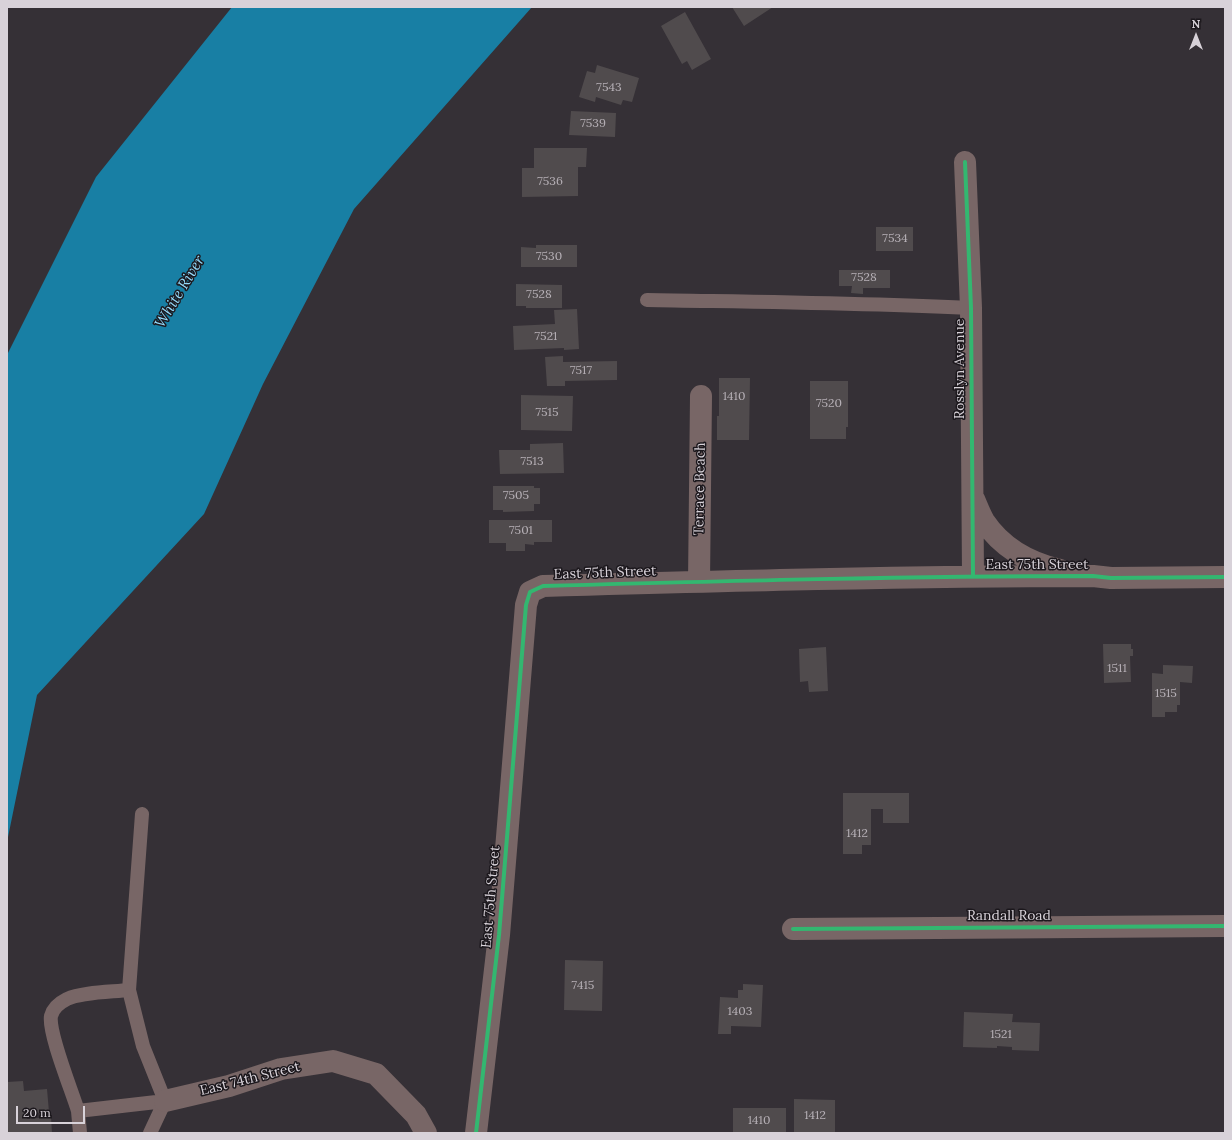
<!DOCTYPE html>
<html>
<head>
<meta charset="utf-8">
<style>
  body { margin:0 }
  #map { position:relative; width:1232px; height:1140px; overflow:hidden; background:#353036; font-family:Lora,serif }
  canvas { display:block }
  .frame { position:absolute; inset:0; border:8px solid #d8d2d9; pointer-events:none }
  .north { position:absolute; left:1176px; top:16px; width:40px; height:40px; -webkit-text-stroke:3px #1c181d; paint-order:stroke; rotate:0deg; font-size:11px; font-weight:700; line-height:16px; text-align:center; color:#d8d2d9 }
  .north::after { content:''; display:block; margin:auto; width:14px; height:18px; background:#d8d2d9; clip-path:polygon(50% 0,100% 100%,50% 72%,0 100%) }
  .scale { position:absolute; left:16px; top:1106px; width:69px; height:18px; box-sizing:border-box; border:2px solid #d8d2d9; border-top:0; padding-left:5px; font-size:12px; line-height:14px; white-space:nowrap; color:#d8d2d9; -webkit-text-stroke:3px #1c181d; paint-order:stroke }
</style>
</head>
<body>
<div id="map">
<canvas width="1232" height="1140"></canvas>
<div class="frame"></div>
<div class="north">N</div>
<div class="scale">20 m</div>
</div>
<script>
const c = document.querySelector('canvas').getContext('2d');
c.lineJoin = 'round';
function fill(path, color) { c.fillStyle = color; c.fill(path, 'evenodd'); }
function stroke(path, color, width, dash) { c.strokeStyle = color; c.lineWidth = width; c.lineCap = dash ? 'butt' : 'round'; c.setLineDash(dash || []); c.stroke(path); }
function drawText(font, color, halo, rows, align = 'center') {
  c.font = font + ' Lora,serif'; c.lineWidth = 3; c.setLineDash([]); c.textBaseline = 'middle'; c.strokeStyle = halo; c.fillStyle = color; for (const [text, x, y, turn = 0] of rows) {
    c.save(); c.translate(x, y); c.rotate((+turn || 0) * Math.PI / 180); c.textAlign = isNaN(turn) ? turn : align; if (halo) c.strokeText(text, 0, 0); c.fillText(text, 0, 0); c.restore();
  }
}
fill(new Path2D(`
  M232,7H532L354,209L263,384L204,514L37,695L7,842V355L96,177Z`), '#187fa4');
fill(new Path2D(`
  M732,7H773L744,26Z
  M685,12L711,59L692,70L687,61L682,64L661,26Z
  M597,65L639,78L632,102L623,100L621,105L596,97L595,102L579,97L587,71L595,73Z
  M571,111L616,113L615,137L569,135Z
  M534,148H587L586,167H578V196L522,197V168H534Z
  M876,227H913V251H876Z
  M536,245H577V267H521V247L536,248Z
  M839,270H890V288H863V294L851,293L852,286H839Z
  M516,284L562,285V308H526V306H516Z
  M577,309L579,349L564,350V348L514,350L513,326L555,324L554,310Z
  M563,356V362L617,361V380L565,381V386H547L545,357Z
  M719,378H750L749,440H717V416H719Z
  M810,381H848V427H846V439H810Z
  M521,395L573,396L572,431L521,430Z
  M563,443L564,473L500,474L499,450H530V444Z
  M493,486H534V488H540V504H534V511L503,512V510H493Z
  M489,520H552V542H534V545L525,544V551H506V543H489Z
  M1103,644H1131V649H1133V656H1130L1131,682L1104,683Z
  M826,647L828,691L809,692L808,681L800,682L799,649Z
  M1163,665L1193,666L1192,683L1180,682V705H1177V712H1165V717H1152V673L1163,674Z
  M843,793H909V823H883V809H871V845H862V854H843Z
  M565,960L603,961L602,1011L564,1010Z
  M743,984L763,985L761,1027L731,1026V1034H718L720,997L738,998V990H743Z
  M964,1012L1013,1014L1012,1022L1040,1023L1039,1051L1012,1050V1047L997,1046V1048L963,1047Z
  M23,1081L24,1091L47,1089L49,1112L26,1114L27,1119L51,1117L52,1133H7V1082Z
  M794,1099L835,1100V1133H794Z
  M733,1108H786V1133H733Z`), '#504b4d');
stroke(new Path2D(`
  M647,300C755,302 863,303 971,308
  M142,814L129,990L143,1046L165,1101L150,1133
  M78,1111C72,1091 48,1033 51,1016C53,1008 61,1002 67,999C82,992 112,992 129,990
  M80,1133L78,1111L165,1101`), '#786666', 14);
stroke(new Path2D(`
  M965,162L971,308L973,576
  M974,499C977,506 980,514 984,521C1002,548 1030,563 1060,570
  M699,582L701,396
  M793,929L1225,926
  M165,1101L229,1086L281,1069L333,1061L376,1074L416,1115L426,1133
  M476,1133L499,935L526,605L530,592L543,586C726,581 909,576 1093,576L1111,578L1225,577`), '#786666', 22);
stroke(new Path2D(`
  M965,162L971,308L973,576
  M793,929L1225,926
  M476,1133L499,935L526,605L530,592L543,586C726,581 909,576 1093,576L1111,578L1225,577`), '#33b770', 4);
drawText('12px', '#b6b0b6', null, [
  ["7543",609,88],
  ["7539",593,124],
  ["7536",550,182],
  ["7534",895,239],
  ["7530",549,257],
  ["7528",864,278],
  ["7528",539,295],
  ["7521",546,337],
  ["7517",581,371],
  ["1410",734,397],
  ["7520",829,404],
  ["7515",547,413],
  ["7513",532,462],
  ["7505",516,496],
  ["7501",521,531],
  ["1511",1117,669],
  ["1515",1166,694],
  ["1412",857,834],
  ["7415",583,986],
  ["1403",740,1012],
  ["1521",1001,1035],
  ["1412",815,1116],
  ["1410",759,1121]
]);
drawText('14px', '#d8d2d9', '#1c181d', [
  ["Rosslyn Avenue",960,369,-90],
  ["Terrace Beach",700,489,-89],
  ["East 75th Street",1037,565],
  ["East 75th Street",605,573,-2],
  ["East 75th Street",491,897,-85],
  ["Randall Road",1009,916],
  ["East 74th Street",250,1079,-14]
]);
drawText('italic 15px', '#93dafa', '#1c181d', [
  ["White River",180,292,-59]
]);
</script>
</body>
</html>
